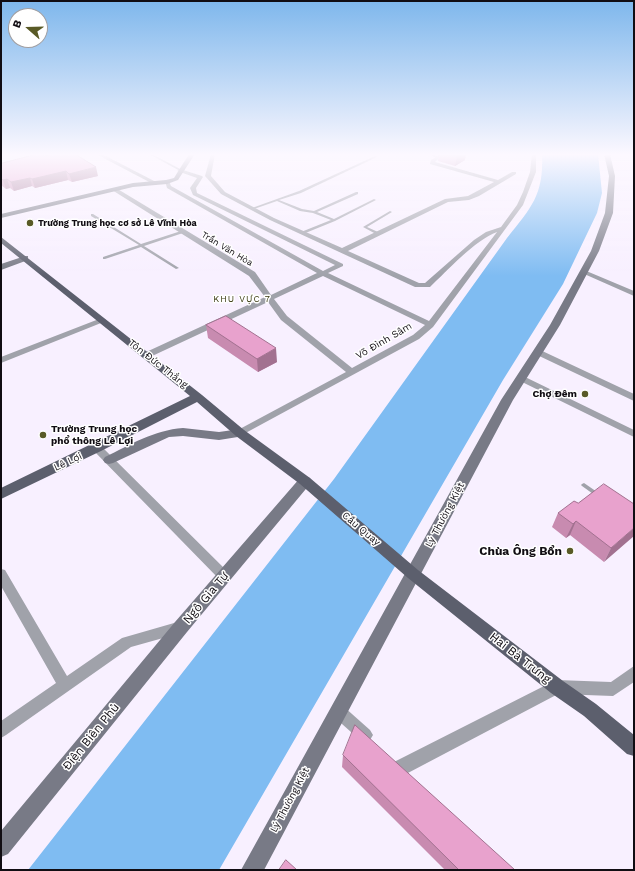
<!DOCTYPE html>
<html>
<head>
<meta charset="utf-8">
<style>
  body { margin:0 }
  #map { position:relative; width:635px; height:871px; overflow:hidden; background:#f8f0ff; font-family:"Work Sans",sans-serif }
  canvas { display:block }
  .frame { position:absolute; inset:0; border:2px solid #110d13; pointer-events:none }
  .north { position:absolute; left:8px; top:8px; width:40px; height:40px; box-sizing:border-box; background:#fff; border:1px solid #a09ea1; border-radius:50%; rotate:290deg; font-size:11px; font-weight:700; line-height:16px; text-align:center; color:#110d13 }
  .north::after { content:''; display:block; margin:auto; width:14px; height:18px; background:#595a26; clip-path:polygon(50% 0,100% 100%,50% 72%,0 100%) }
</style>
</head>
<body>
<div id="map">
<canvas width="635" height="871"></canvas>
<div class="frame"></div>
<div class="north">B</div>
</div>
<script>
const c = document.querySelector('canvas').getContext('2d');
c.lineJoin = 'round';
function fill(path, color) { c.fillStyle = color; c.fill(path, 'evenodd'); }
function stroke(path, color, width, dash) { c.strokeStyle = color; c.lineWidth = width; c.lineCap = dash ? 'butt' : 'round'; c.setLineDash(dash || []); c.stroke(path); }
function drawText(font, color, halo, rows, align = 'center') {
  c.font = font + ' "Work Sans",sans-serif'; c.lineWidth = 3; c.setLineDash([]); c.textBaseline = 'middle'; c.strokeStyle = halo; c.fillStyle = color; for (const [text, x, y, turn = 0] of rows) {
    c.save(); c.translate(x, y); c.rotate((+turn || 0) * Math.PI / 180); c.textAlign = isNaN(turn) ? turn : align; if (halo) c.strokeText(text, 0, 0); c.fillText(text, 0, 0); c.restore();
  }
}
fill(new Path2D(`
  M542,154H598L602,193L597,213L563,284L503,380L219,870H28L334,479L507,238C531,208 544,195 542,154Z`), '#7fbcf2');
fill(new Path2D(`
  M149,154H152L182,170L180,171Z
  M428,154H432L439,157L437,158Z
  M375,156L377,157L301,193L279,200L302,209L314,211L356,192H358V194L317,212L334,219L374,199L376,200L335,221L303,234H301V232L331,220L313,213L300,211L277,201L254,209L252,208L299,191Z
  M390,211L392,212L367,227L378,232V234H376L363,227Z
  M91,214H93L141,244L181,231H183V233L144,246L179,268L176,269L141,247L105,259H103V257L139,245L91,216Z
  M584,483L600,494L601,495L600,496H596L582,486L581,485L582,484Z`), '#a0a2aa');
fill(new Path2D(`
  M96,154H102L158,183L153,184Z
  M211,154H215L211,176L225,192L274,218L342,248L445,199L468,196L494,182L430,164L431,160L439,155L450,154L438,159L435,162L498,180L512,172H516V174L479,196L469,200L448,202L348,251L419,283H425L474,240L486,232L501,227L517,205L523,192L530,172L532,154H536V172L523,205L433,327L419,339L240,436L236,435L235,433L236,431L346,372L281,320L268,302L150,357H144L143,355L144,353L265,297L249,276L112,190V188H116L255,272L271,295L317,273L167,188L165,181H169L171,186L323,271L335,265L193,195L190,188L197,178L177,171L180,169L202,176L203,177L196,188L197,193L343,264V266L328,273L429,321L497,232C475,240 447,271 430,287H415L270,220L221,194L205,176ZM323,276L425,325L413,335L352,368L287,316L274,299Z
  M584,270L634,291V296L582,273L580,272Z
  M99,319H105L106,321L1,363V357Z
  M538,349L634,394V401L535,354L534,352L535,350Z
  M521,375L634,430V437L518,380L517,378L518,376Z
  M97,445L101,446L228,572L230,576L228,580L224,581L220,580L93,450L92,448L93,446Z
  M1,569L5,570L67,676L122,638L181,621L186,623L188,627L186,631L181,633L131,647L6,735L1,738V721L56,683L1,586Z
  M634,666V682L613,696L558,694L406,774L400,776L394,774L392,768L394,762L552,682L557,680L611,682Z
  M338,704L343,706L370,730L373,735L370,740L365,743L360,740L333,716L331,711L333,706Z`), '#a0a2aa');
fill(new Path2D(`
  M189,154H195L178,180L167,184L133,187L1,218V214L133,183L166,180L174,178Z
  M604,154H610L615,176L613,213L599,251L560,325L513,400L264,870H241L501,400L550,325L591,251L605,213L609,176Z
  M25,256H28V260L1,270V264Z
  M183,428L219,432L240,429L244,430L246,433L244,436L219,440L183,436L169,437L113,463L109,464L105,463L103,460L105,457C130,445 154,430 183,428Z
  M305,476L310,478L311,481L310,484L187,632L8,854L1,857V831L175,622L300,478Z`), '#787a86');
fill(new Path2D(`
  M1,237L202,395L244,430L310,478L418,570L563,681L596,704L634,735V756L627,754L584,716L551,693L408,578L300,484L236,436L197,402L101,451L1,499V488L190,396L1,243Z`), '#5c5f6d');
fill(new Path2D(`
  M439,154H466L465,160L455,166L438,161Z
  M44,156L98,176L72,182L68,180L35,188L32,186L14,191L10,188L6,189L1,185V163H2Z
  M206,325L277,362L258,372L208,338Z
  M578,503L634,504L604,562L570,535L566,538L552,527L558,513Z
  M343,755L515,870H445L342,767Z`), '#c88bb0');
fill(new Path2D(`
  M460,154H466L465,160L455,166L457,156Z
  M96,167L98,176L72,182L69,174Z
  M66,171L68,180L35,188L32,179Z
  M30,178L32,186L14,191L11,182Z
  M7,179L10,188L6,189L3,180Z
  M276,348L277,362L258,372L257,359Z
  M576,521L570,535L566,538L573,524Z
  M634,528V536L604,562L611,548Z`), '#a27190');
const building = new Path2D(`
  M37,154H42L44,156L52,154H75L96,167L69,174L66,171L32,179L30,178L11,182L7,179L3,180L1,178V163H2Z
  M449,154H460L457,156Z
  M226,316L276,348L257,359L206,325Z
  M604,484L634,504V528L611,548L576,521L573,524L558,513L574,501L578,503Z
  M355,725L515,870H459L343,755Z
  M286,860L297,870H279Z`);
fill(building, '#e8a2cd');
stroke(building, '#a27190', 1);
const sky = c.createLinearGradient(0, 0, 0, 276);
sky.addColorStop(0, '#7eb7ec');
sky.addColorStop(0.56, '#fcf8ff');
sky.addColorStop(1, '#fcf8ff00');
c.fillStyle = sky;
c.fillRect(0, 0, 635, 276);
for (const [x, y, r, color] of [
  [30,223,4,"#595a26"],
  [585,394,4,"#595a26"],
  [43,435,4,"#595a26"],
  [570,551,4,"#595a26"]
]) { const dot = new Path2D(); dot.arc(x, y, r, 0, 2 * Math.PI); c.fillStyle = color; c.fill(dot); stroke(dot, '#fff', 1.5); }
drawText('bold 9px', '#110d13', '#fff', [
  ["Trường Trung học cơ sở Lê Vĩnh Hòa",38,223]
], 'left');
drawText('9px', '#110d13', '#fff', [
  ["Trần Văn Hòa",227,249,31]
]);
c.letterSpacing = '1px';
drawText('9px', '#37370d', '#fff', [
  ["KHU VỰC 7",242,299]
]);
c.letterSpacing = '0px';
drawText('10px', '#110d13', '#fff', [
  ["Võ Đình Sâm",384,341,-30],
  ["Tôn Đức Thắng",158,364,38],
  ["Lê Lợi",68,462,-25],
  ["Lý Thường Kiệt",445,515,-62],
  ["Cầu Quay",361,529,40],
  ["Lý Thường Kiệt",290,800,-62]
]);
drawText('bold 10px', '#110d13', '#fff', [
  ["Chợ Đêm",577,394],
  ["Trường Trung học",51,429,"left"],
  ["phổ thông Lê Lợi",51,441,"left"]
], 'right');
drawText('bold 12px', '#110d13', '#fff', [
  ["Chùa Ông Bổn",562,551]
], 'right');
drawText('12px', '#110d13', '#fff', [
  ["Ngô Gia Tự",206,598,-50],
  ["Hai Bà Trưng",520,658,38],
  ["Điện Biên Phủ",91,737,-51]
]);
</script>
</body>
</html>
